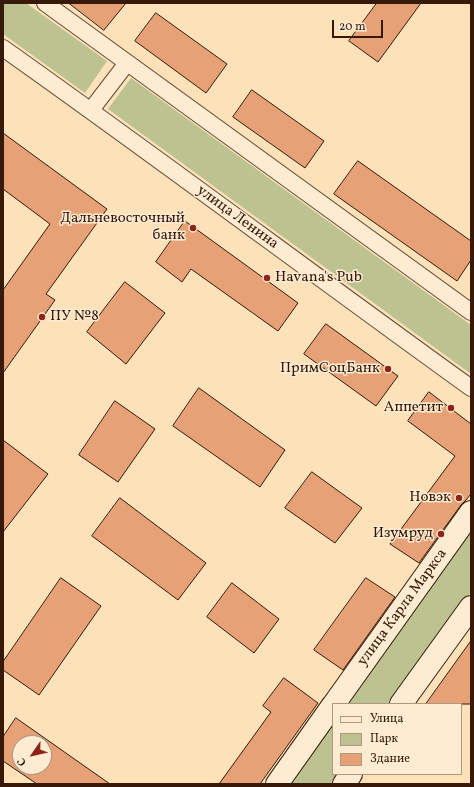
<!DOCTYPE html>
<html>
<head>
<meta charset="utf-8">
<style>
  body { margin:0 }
  #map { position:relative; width:474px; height:787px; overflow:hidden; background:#fce1b9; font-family:Vollkorn,serif }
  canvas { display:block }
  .frame { position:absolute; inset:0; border:4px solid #371909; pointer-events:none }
  .legend { position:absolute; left:332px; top:703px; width:130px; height:72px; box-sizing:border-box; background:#fdecd2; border:1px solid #ae9882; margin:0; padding:5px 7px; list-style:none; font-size:12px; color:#371909 }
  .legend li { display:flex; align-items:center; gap:8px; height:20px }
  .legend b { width:20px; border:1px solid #ae9882 }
  .north { position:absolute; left:12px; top:735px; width:40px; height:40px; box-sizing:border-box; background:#fdecd2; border:1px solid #ae9882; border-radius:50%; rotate:236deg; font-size:11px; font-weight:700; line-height:16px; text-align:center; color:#371909 }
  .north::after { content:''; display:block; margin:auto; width:14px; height:18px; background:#8f2418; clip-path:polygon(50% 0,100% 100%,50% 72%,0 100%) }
  .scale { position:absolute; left:332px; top:20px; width:51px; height:18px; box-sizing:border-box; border:2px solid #371909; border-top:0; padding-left:5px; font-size:12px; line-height:14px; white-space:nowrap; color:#371909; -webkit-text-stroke:3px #fdecd2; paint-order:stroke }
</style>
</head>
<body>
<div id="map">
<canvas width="474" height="787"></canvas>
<div class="frame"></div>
<ul class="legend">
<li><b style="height:5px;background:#fdecd2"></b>Улица</li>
<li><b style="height:11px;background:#bcc391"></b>Парк</li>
<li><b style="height:11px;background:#e6a176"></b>Здание</li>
</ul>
<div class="north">С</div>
<div class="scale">20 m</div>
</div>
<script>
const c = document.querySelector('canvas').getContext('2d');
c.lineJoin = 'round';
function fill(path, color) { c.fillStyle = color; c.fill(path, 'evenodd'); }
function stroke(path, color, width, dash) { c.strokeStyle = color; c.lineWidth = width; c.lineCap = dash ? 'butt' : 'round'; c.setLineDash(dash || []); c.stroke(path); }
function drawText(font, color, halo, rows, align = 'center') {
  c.font = font + ' Vollkorn,serif'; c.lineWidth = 3; c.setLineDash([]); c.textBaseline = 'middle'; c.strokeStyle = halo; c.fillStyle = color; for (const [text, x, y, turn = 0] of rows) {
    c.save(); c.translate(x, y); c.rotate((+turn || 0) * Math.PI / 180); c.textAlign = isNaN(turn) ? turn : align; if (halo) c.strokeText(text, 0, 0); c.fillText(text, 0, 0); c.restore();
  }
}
fill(new Path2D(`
  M3,3H26L107,61L85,93L3,34Z
  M131,78L471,325V374L108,109Z
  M471,529V592L391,704H346Z
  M333,722V774H341L333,784H289Z`), '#bcc391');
const building = new Path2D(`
  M69,3H126L104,30Z
  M377,3H421L378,62L349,41Z
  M156,13L227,64L206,93L135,41Z
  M252,90L324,141L305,168L233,117Z
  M3,133L107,209L46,294L55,300L3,373V290L50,224L3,189Z
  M358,161L471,241V260L457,281L334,194Z
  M185,221L298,303L278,331L191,269L182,282L156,262Z
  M125,282L165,313L126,364L87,332Z
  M326,324L398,376L376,406L304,354Z
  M199,388L285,450L260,487L173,426Z
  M429,392L471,424V494L466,500L461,505L419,563L390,544L455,456L408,421Z
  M115,401L155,429L118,482L79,455Z
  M3,440L48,474L3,532Z
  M312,472L362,508L335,543L285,508Z
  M120,498L206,563L178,600L92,536Z
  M61,578L101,606L39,695L3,670V662Z
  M366,578L395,597L343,670L314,650Z
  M232,583L279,619L254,653L207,617Z
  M471,641V704H426Z
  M284,678L318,703L260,784H219L271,712L263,706Z
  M16,718L110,784H37L3,761V737ZM20,743H44V767H20Z`);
fill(building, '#e6a176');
stroke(building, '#371909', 1);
const street = new Path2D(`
  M45,3L471,312
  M3,48C160,159 314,275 471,388
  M91,110L127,63`);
const secondary = new Path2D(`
  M334,704L471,512
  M401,704L471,607
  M277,784L333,705
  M344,784L351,774`);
stroke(street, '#684b35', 18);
stroke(secondary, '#371909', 24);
stroke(street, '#fdecd2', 16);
stroke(secondary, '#fdecd2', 22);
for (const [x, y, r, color] of [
  [193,228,4,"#8f2418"],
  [267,278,4,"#8f2418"],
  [42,317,4,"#8f2418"],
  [388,369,4,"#8f2418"],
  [451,408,4,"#8f2418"],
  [459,498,4,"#8f2418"],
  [441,534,4,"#8f2418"]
]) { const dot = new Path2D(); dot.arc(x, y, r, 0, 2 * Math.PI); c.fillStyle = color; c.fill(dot); stroke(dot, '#fdecd2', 1.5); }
drawText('15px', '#371909', '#fdecd2', [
  ["улица Ленина",237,218,36],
  ["улица Карла Маркса",403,608,-54]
]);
drawText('15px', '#371909', '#fdecd2', [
  ["Дальневосточный",185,219],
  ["банк",185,236],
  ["Havana's Pub",275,278,"left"],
  ["ПУ №8",50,317,"left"],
  ["ПримСоцБанк",380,369],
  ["Аппетит",443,408],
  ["Новэк",451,498],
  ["Изумруд",433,534]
], 'right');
</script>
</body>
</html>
